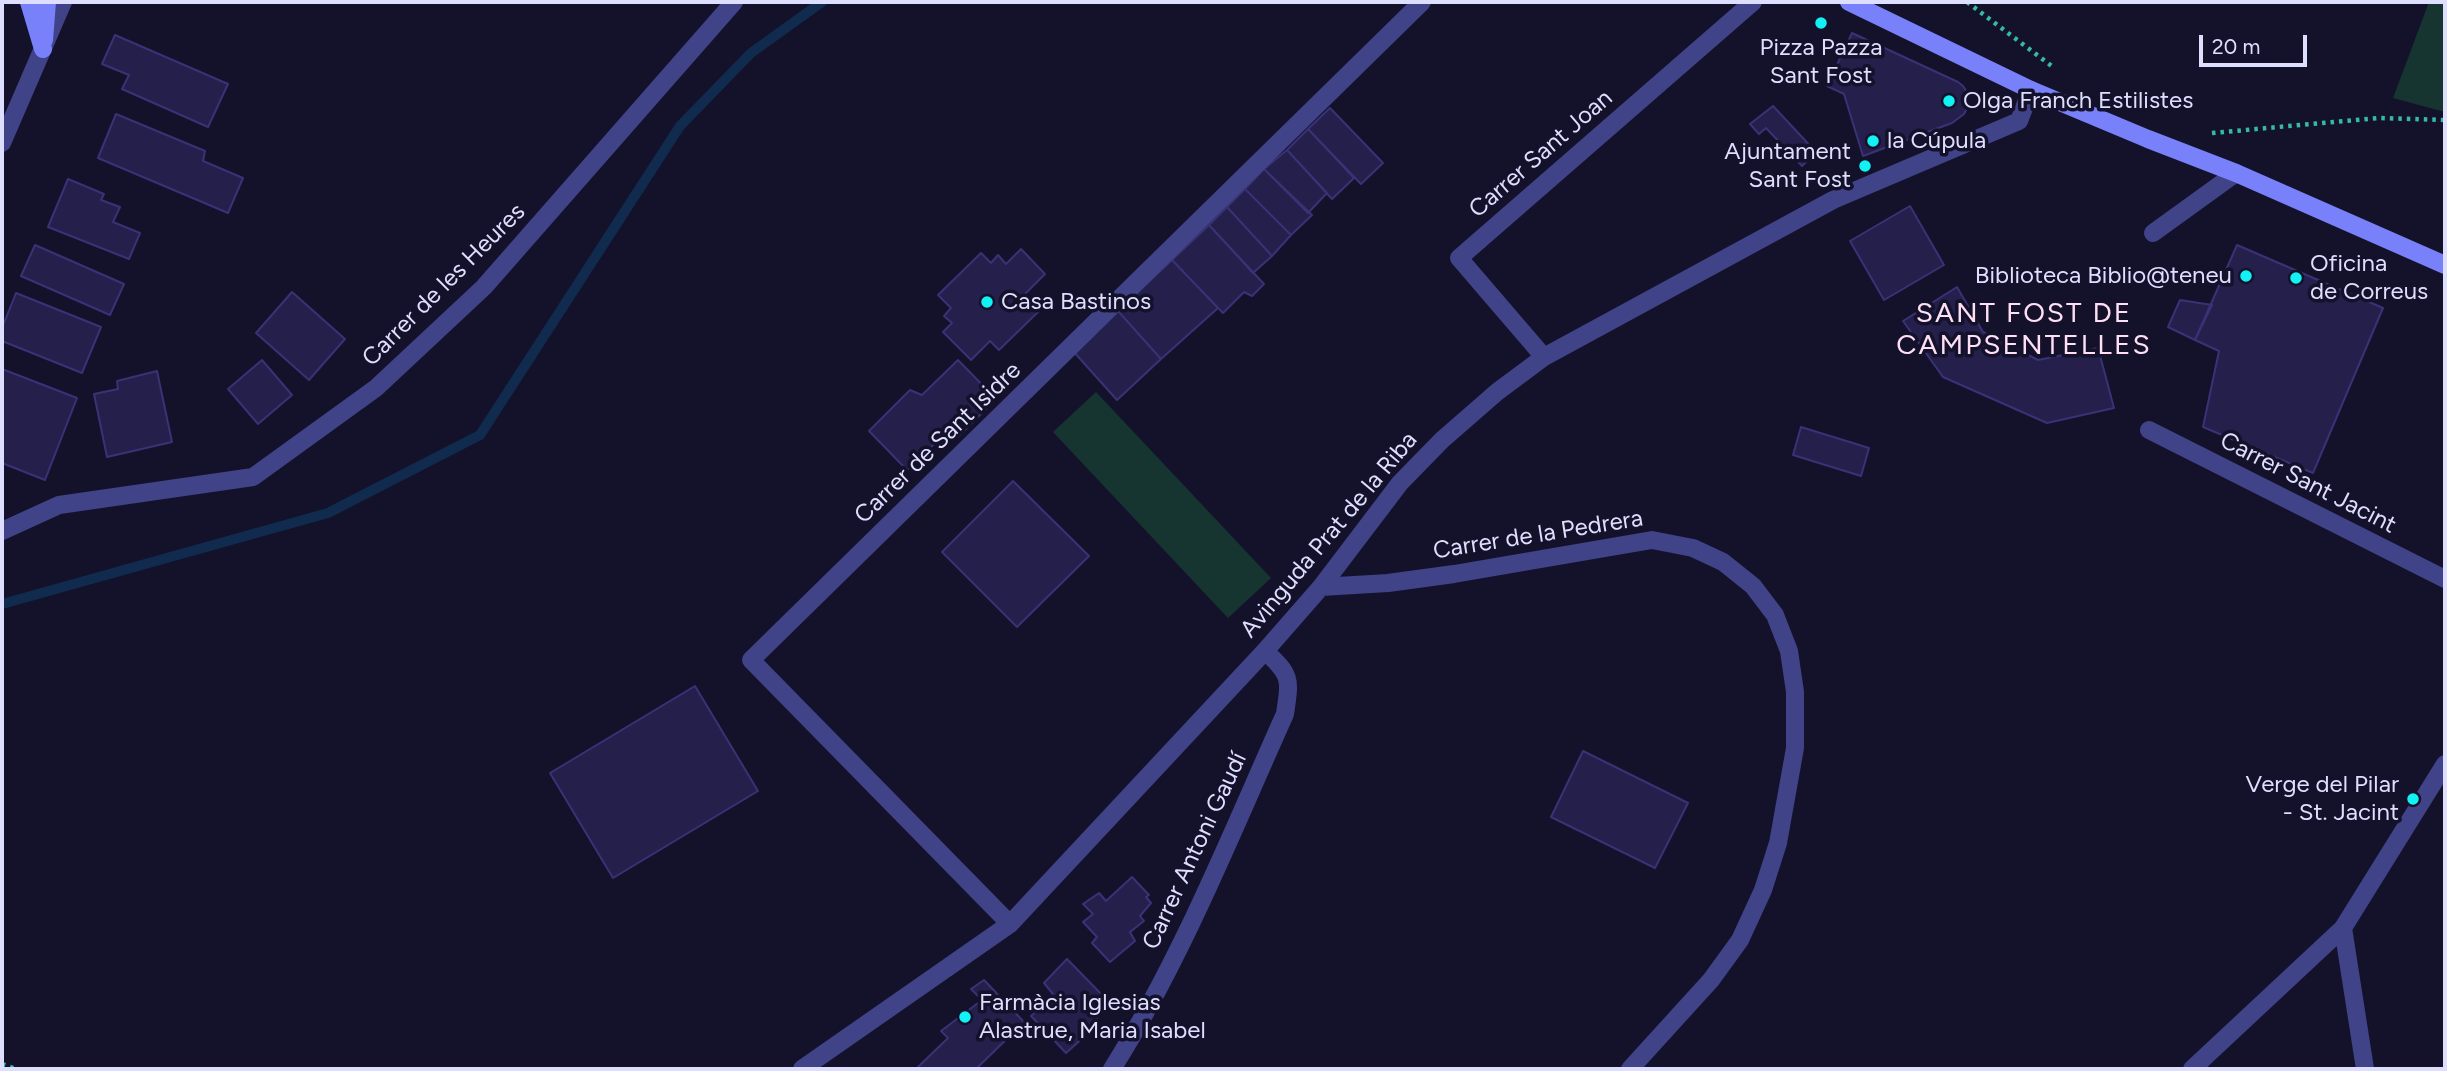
<!DOCTYPE html>
<html>
<head>
<meta charset="utf-8">
<style>
  body { margin:0 }
  #map { position:relative; width:2447px; height:1071px; overflow:hidden; background:#14122b; font-family:Figtree,sans-serif }
  canvas { display:block }
  .frame { position:absolute; inset:0; border:4px solid #dedefe; pointer-events:none }
  .scale { position:absolute; left:2199px; top:35px; width:108px; height:32px; box-sizing:border-box; border:4px solid #dedefe; border-top:0; padding-left:9px; font-size:21px; line-height:24px; white-space:nowrap; color:#dedefe; -webkit-text-stroke:5px #14122b; paint-order:stroke }
</style>
</head>
<body>
<div id="map">
<canvas width="2447" height="1071"></canvas>
<div class="frame"></div>
<div class="scale">20 m</div>
</div>
<script>
const c = document.querySelector('canvas').getContext('2d');
c.lineJoin = 'round';
function fill(path, color) { c.fillStyle = color; c.fill(path, 'evenodd'); }
function stroke(path, color, width, dash) { c.strokeStyle = color; c.lineWidth = width; c.lineCap = dash ? 'butt' : 'round'; c.setLineDash(dash || []); c.stroke(path); }
function drawText(font, color, halo, rows, align = 'center') {
  c.font = font + ' Figtree,sans-serif'; c.lineWidth = 7; c.setLineDash([]); c.textBaseline = 'middle'; c.strokeStyle = halo; c.fillStyle = color; for (const [text, x, y, turn = 0] of rows) {
    c.save(); c.translate(x, y); c.rotate((+turn || 0) * Math.PI / 180); c.textAlign = isNaN(turn) ? turn : align; if (halo) c.strokeText(text, 0, 0); c.fillText(text, 0, 0); c.restore();
  }
}
fill(new Path2D(`
  M2429,2H2445V112L2393,98Z
  M1096,392L1271,578L1228,618L1053,432Z`), '#163531');
stroke(new Path2D(`
  M2,604L328,513L480,435L680,126L751,53L822,2`), '#102b4d', 10);
const building = new Path2D(`
  M1852,33L1958,82L1963,86L1968,94L1967,108L1964,114L1952,123L1863,156L1844,94L1827,86Z
  M115,35L228,84L208,127L122,89L129,75L102,64Z
  M1773,106L1816,152L1802,166L1766,128L1759,134L1750,124Z
  M1330,108L1383,163L1361,184L1308,129Z
  M116,114L205,151L203,161L243,178L228,213L98,158Z
  M1308,129L1354,178L1332,199L1287,150Z
  M1287,150L1327,193L1308,213L1264,169Z
  M1264,169L1312,215L1291,235L1245,189Z
  M68,179L104,194L101,200L120,207L113,222L140,233L129,259L48,227Z
  M1245,189L1291,235L1272,256L1227,207Z
  M1910,206L1944,265L1884,300L1850,241Z
  M1227,207L1272,256L1253,273L1209,225Z
  M1209,225L1264,284L1252,296L1244,292L1223,313L1172,260Z
  M35,245L124,284L110,315L21,276Z
  M2237,245L2383,308L2313,473L2203,427L2219,351L2195,340Z
  M1021,249L1045,274L1023,296L1039,311L999,350L990,341L971,360L943,332L952,323L944,316L951,308L938,295L981,253L991,263L998,255L1006,264Z
  M1172,260L1218,308L1161,359L1118,311Z
  M1957,287L1983,332L2038,360L2098,348L2114,408L2047,423L1943,377L1903,321Z
  M292,292L345,339L309,380L256,333Z
  M16,293L101,327L82,373L2,341V328Z
  M2180,300L2212,305L2195,340L2168,327Z
  M1118,311L1161,359L1117,400L1073,351Z
  M262,360L292,395L258,424L228,389Z
  M958,360L996,399L958,437L950,429L907,470L869,431L910,390L922,395Z
  M2,369L77,398L45,480L2,463Z
  M157,371L172,442L107,457L94,394L118,389L117,381Z
  M1801,427L1869,448L1861,476L1793,455Z
  M1013,481L1089,556L1017,627L942,552Z
  M695,686L758,791L613,878L550,773Z
  M1583,751L1688,803L1655,868L1551,817Z
  M1132,877L1149,895L1146,897L1151,903L1140,916L1144,921L1130,932L1135,941L1110,962L1092,943L1097,937L1083,922L1093,914L1083,904L1099,893L1106,901Z
  M1067,959L1111,1004L1092,1023L1096,1026L1066,1053L1031,1016L1053,994L1044,983Z
  M984,980L1024,1022L976,1069H916L948,1038L941,1031L982,1000L971,989Z`);
fill(building, '#241f4b');
stroke(building, '#3a3276', 2);
stroke(new Path2D(`
  M1967,2L2053,67
  M2212,133L2378,118L2445,120
  M2,1064L16,1069`), '#36b9a6', 4.5, [3.5, 5]);
stroke(new Path2D(`
  M2153,233L2236,173`), '#404388', 18);
stroke(new Path2D(`
  M2,143L63,2
  M1544,357L1459,258L1753,2
  M2149,430L2445,579
  M2,531L59,505L253,477L376,388L484,287L734,2
  M1321,587L1388,583L1454,574L1652,540L1693,548L1723,562L1753,586L1775,615L1789,651L1795,692V748L1778,843L1763,890L1740,940L1711,980L1630,1069
  M1010,924L751,660L1422,2
  M2343,928L2365,1069
  M802,1069L1010,924L1265,651L1321,587L1400,483L1442,440L1497,392L1544,357L1833,200L2019,121L2031,90
  M1112,1069C1182,958 1231,834 1285,714C1290,679 1292,676 1265,651
  M2192,1069L2343,928L2445,764`), '#404388', 18);
stroke(new Path2D(`
  M29,2L43,49
  M1849,2L2031,90L2148,139L2236,173L2445,265
  M44,40L47,2`), '#7981fa', 18);
for (const [x, y, r, color] of [
  [1821,23,7,"#12f2f5"],
  [1949,101,7,"#12f2f5"],
  [1873,141,7,"#12f2f5"],
  [1865,166,7,"#12f2f5"],
  [2246,276,7,"#12f2f5"],
  [2296,278,7,"#12f2f5"],
  [987,302,7,"#12f2f5"],
  [2413,799,7,"#12f2f5"],
  [965,1017,7,"#12f2f5"]
]) { const dot = new Path2D(); dot.arc(x, y, r, 0, 2 * Math.PI); c.fillStyle = color; c.fill(dot); stroke(dot, '#14122b', 2.5); }
drawText('24px', '#dedefe', '#14122b', [
  ["Pizza Pazza",1821,48,"center"],
  ["Sant Fost",1821,76,"center"],
  ["Olga Franch Estilistes",1963,101],
  ["la Cúpula",1887,141],
  ["Ajuntament",1851,152,"right"],
  ["Sant Fost",1851,180,"right"],
  ["Oficina",2310,264],
  ["de Correus",2310,292],
  ["Biblioteca Biblio@teneu",2232,276,"right"],
  ["Casa Bastinos",1001,302],
  ["Verge del Pilar",2399,785,"right"],
  ["- St. Jacint",2399,813,"right"],
  ["Farmàcia Iglesias",979,1003],
  ["Alastrue, Maria Isabel",979,1031]
], 'left');
drawText('24px', '#dedefe', '#14122b', [
  ["Carrer Sant Joan",1541,154,-41],
  ["Carrer de les Heures",444,285,-45],
  ["Carrer de Sant Isidre",938,443,-44],
  ["Carrer Sant Jacint",2308,483,27],
  ["Avinguda Prat de la Riba",1329,535,-50],
  ["Carrer de la Pedrera",1538,535,-9],
  ["Carrer Antoni Gaudí",1195,851,-65]
]);
c.letterSpacing = '2px';
drawText('28px', '#fedff5', '#14122b', [
  ["SANT FOST DE",2024,314],
  ["CAMPSENTELLES",2024,346]
]);
c.letterSpacing = '0px';
</script>
</body>
</html>
